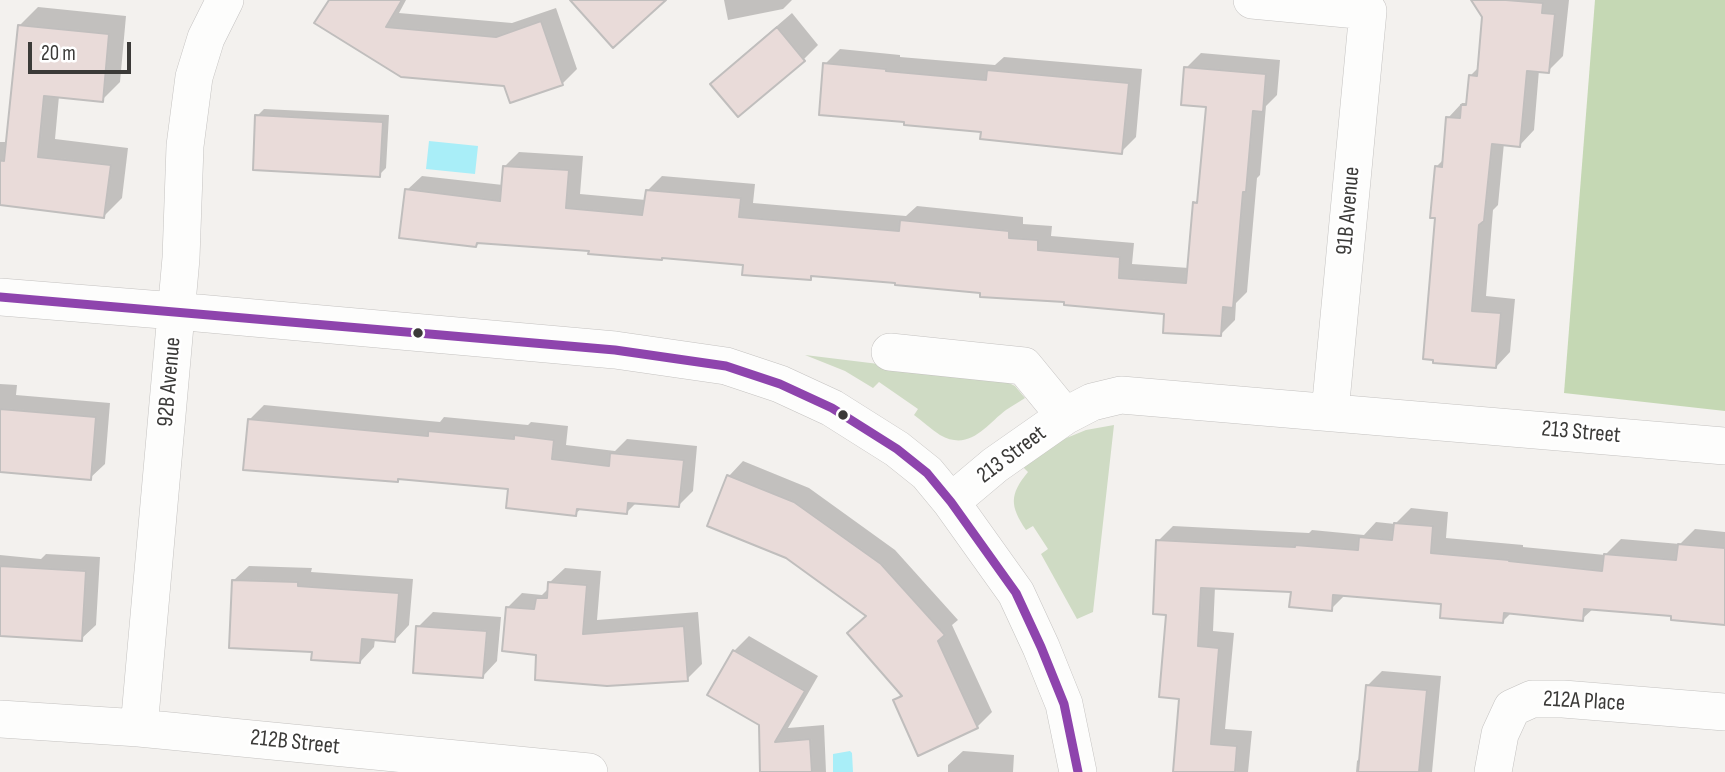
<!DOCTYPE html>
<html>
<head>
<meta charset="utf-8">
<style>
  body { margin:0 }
  #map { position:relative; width:1725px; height:772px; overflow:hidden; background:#f3f1ee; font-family:"Sofia Sans Condensed",sans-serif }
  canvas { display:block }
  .scale { position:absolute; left:28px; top:42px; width:103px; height:32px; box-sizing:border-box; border:4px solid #3b3a38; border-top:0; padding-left:9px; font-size:21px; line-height:24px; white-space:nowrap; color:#3b3a38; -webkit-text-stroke:5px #fff; paint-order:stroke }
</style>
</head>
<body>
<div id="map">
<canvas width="1725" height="772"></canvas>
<div class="scale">20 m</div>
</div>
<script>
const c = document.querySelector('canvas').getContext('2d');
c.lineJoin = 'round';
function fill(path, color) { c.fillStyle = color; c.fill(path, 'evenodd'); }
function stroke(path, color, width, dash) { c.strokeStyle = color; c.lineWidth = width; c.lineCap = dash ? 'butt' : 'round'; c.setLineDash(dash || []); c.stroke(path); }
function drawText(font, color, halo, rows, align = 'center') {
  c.font = font + ' "Sofia Sans Condensed",sans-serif'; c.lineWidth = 5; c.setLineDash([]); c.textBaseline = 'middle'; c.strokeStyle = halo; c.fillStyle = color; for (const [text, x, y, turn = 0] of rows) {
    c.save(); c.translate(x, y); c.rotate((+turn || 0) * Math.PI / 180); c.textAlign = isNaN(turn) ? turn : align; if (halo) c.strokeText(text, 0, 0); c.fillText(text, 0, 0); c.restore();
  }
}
fill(new Path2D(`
  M805,355L1001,379L1015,386L1025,398C1019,402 1012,406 1006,410C986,425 970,452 940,435C931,429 922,421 914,415L918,409L879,382L873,388L845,371Z
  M1114,425L1093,612L1077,619L1041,554L1048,549L1033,526L1026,530C1010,506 1009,495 1028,472L1022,466L1042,448L1086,430Z`), '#cfdbc4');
fill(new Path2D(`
  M1595,0H1725V411L1564,393Z`), '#c5d8b4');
fill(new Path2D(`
  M429,141L478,146L475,174L426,169Z
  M850,751L852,753L853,772H833V754Z`), '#a9eef8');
fill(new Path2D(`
  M331,0H406L399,13L512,23L556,8L577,69L562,84H505L401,75Z
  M724,0H792L783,9L728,20Z
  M1473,0H1569L1563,56L1548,71L1539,70L1534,130L1520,145L1504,143L1498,205L1493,210L1486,296L1515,299L1510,352L1496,367L1435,361L1436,167L1444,159L1448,118L1462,103H1466L1468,101L1470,76L1479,67L1484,16Z
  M38,7L126,16L120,82L102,100L59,96L55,139L128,148L122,198L104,216L0,205V142H8L20,25Z
  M792,13L818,45L804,59L739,114L713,84L727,69Z
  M840,49L900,55V57L995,65L1004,57L1142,69L1136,137L1121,152L983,130L906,121L825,64Z
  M1201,53L1280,60L1277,95L1266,106L1260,175L1257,178L1247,292L1236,303L1235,320L1220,335L1166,312L897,282L814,274L810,278L745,264L591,250L480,242L476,246L407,190L422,176L503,185L504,167L519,152L583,156L580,194L646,200L647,191L662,176L755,184L753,203L906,216L917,206L1023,217V224L1052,226L1051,236L1134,243L1132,264L1189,268L1195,203L1199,199L1208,105L1186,68Z
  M264,109L389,115L386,168L379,175L257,116Z
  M0,384L17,385L16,395L110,403L105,464L90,478L0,451Z
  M264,405L440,422L444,417L528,425L531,422L568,426L566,445L615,451L627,439L697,446L693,491L679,505L637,502L627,512L582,508L575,514L510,487L400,478L397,481L250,419Z
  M743,461L809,488L895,550L958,620L952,625L992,712L977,727L895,701L902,693L868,615L729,476Z
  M1411,508L1448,512L1446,538L1523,545V547L1605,555L1621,539L1680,544L1695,529L1725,532V623L1673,615L1594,608L1582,619L1512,612L1503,621L1443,603L1346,594L1331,609L1293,591L1215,587L1213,631L1234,633L1225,729L1252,731L1248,772H1175L1181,698L1158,541L1173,526L1309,533L1312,530L1364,535L1376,522L1395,524Z
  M46,554L100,557L96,625L81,639L0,618V555L41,559Z
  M249,566L312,568L311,572L413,579L409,625L395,640L375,639L374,647L360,662L314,650L234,580Z
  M565,568L601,571L597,620L698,612L702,664L687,679L537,653L507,608L522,593L542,595L550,587V582Z
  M433,612L501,617L497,661L483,676L418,627Z
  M749,636L818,676L788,728L824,725L826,772H761V724L734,651Z
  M1382,671L1441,676L1432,772H1356L1357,761L1361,757L1367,686Z
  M963,751L1014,755L1013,772H948V765Z`), '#0003');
const building = new Path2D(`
  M329,0H402L386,27L496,37L541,21L563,85L510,103L504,86L401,77L314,23Z
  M570,0H666L613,48Z
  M1471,0H1506L1543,3L1542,13L1555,14L1549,73L1527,71L1520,147L1492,144L1484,221L1479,225L1472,311L1501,313L1496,368L1433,363V360L1423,359L1435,218H1430L1435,166L1442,167L1446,117L1460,118L1461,105H1466L1469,75L1477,76L1482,17Z
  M18,25L109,34L103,102L44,96L38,157L111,165L104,218L0,205V160L4,161Z
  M777,27L805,61L738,117L710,84Z
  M823,63L886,69V71L986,80L987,70L1129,83L1122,154L980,139L981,132L904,125V122L819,115Z
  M1184,67L1266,74L1263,112L1253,111L1246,192H1243L1233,308L1223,307L1221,336L1163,333L1164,314L1064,305V302L980,297V293L895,285V283L811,276V280L742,275L743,265L662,258V260L588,254L589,251L477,243L476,247L399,238L405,189L500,201L503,166L569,170L566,208L642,215L646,190L741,198L739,217L899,231L900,220L1009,231V238L1038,240V250L1120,257L1119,278L1186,283L1193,202L1197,203L1206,107L1181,105Z
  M255,115L383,122L380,177L253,170Z
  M0,409L96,417L91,480L0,472Z
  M248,419L428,436V431L514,439V435L554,440L552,459L609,466L610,453L684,460L679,507L628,503L627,514L577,509L576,516L506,508L508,489L398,479V482L243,470Z
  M727,475L794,502L881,564L945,635L938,641L978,728L918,756L893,700L902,696L847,633L866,616L786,558L707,526Z
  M1394,523L1433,526L1431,553L1509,560V561L1602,571L1604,554L1676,560L1678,544L1725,548V625L1671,620V616L1584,609L1583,621L1504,613L1503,623L1440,618L1441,604L1333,595L1332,611L1289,607L1291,592L1201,588L1198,646L1219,648L1211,744L1237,746L1235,772H1173L1179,699L1159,697L1166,615L1153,614L1156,540L1295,547V545L1358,550L1359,537L1392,540Z
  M0,566L86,571L82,641L0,636Z
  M232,580L298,582V586L399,593L395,642L362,639L360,663L311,660L312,652L229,648Z
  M548,582L587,585L583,634L684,626L688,681L607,686L535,680L536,655L502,651L506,607L534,609L536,598H547Z
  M416,626L487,631L483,678L413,673Z
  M733,650L805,691L775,742L810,739L812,772H760L759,725L707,695Z
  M1366,685L1427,690L1419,772H1358Z`);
fill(building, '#e9dbd9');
stroke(building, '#c0bebd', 2);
const minor = new Path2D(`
  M1252,0L1368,11L1330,412
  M0,297L175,311L615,350L726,366L780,384L832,408L897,449L927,473L951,502L1016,593L1041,647L1064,704L1078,772
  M890,352L1024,366L1065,416
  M951,502L995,465L1065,416L1092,402L1121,395L1725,446
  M0,719L139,728L589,772
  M139,728L181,258L185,146L194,77L206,38L225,0
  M1493,772L1500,734L1512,708L1532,699H1563L1725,712`);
stroke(minor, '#c4c2c0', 38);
stroke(minor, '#fdfdfc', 37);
stroke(new Path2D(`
  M0,297L615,350L726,366L780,384L832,408L897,449L927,473L951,502L1016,593L1041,647L1064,704L1078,772`), '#8e44ad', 9);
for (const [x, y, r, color] of [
  [418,333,6,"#3b3a38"],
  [843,415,6,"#3b3a38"]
]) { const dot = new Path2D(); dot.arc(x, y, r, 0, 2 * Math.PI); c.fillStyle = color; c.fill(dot); stroke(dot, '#fff', 2.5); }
drawText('23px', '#3b3a38', '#fff', [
  ["91B Avenue",1349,211,-85],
  ["92B Avenue",170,382,-85],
  ["213 Street",1581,433,5],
  ["213 Street",1012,455,-37],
  ["212A Place",1584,702,3],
  ["212B Street",295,743,6]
]);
</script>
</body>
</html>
